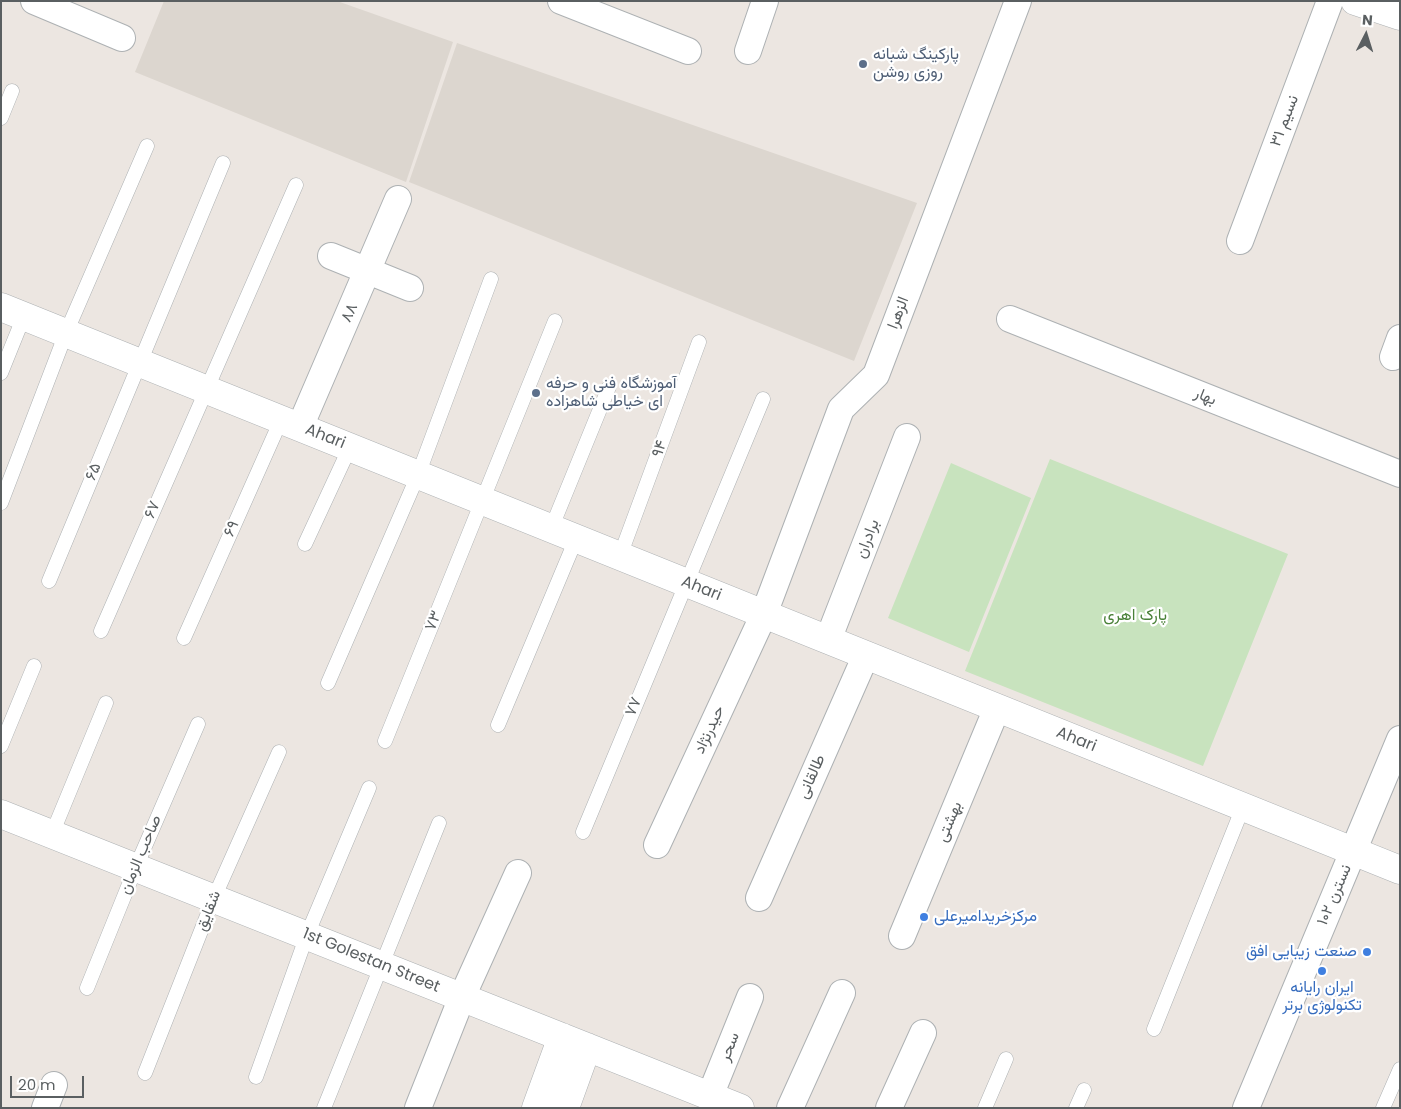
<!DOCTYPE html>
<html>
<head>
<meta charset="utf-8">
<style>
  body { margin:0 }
  #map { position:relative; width:1401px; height:1109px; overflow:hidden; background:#ece6e1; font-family:Poppins,sans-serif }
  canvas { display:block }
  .frame { position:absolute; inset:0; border:2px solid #5a5f61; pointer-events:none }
  .north { position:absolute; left:1341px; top:10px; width:50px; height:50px; -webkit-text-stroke:4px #fff; paint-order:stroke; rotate:5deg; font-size:14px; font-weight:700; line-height:20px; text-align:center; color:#5a5f61 }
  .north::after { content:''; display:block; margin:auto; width:18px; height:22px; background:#5a5f61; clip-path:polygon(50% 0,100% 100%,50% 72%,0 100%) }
  .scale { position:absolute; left:10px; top:1076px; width:74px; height:22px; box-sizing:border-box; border:2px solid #5a5f61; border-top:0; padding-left:6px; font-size:15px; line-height:18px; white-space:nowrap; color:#5a5f61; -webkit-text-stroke:4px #fff; paint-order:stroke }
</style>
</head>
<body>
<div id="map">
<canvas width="1401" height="1109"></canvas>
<div class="frame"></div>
<div class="north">N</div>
<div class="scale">20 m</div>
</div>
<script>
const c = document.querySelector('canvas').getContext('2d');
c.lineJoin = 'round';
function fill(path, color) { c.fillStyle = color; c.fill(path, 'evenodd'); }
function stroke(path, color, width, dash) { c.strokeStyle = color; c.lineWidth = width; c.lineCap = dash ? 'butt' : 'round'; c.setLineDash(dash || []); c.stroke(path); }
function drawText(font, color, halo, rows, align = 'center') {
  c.font = font + ' Poppins,Vazirmatn,sans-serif'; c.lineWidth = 4.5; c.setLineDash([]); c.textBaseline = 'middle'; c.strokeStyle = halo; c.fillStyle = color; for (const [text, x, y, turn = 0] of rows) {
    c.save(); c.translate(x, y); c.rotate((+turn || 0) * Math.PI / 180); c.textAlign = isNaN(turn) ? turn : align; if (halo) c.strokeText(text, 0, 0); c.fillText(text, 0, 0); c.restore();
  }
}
fill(new Path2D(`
  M164,1H337L453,42L406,182L135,72Z
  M457,43L917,203L854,361L409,182Z`), '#dcd6cf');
fill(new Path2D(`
  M1050,459L1288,554L1203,766L965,671Z
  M951,463L1031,498L969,652L888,618Z`), '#c8e3be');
const service = new Path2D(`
  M1,118L12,91
  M1,373L24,316
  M1,503L66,333L147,146
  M551,529L609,387
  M305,544L350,447
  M620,556L699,342
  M49,581L223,163
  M101,631L296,185
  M184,638L281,420
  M328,683L418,475L491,279
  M498,725L576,539
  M385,741L555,321
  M1,746L34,666
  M583,832L763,399
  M52,834L106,703
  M87,988L136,867L198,724
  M1154,1029L1243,807
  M145,1073L214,898L279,752
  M256,1077L307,935L369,788
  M324,1108L439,823
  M985,1108L1006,1059
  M1076,1108L1084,1090
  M1383,1108L1400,1069`);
const minor = new Path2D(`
  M34,1L122,38
  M561,1L688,51
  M748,51L765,1
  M1240,241L1330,1
  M331,256L410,288
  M1010,319L1400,474
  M1393,357L1400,338
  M300,427L398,199
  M828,640L907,437
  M657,845L764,614L841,409L876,375L1018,1
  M759,898L866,655
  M902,936L997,708
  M710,1096L750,997
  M45,1108L54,1085
  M418,1108L462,997L518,873
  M790,1108L842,993
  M889,1108L923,1033
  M1246,1108L1400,739`);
const tertiary = new Path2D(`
  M1355,1L1400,16
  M1,307L1400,870
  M1,814L740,1108
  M536,1108L562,1037
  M565,1108L587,1047`);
stroke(service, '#adb1b3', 15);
stroke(minor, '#adb1b3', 28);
stroke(tertiary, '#adb1b3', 29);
stroke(service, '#fff', 14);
stroke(minor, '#fff', 26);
stroke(tertiary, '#fff', 28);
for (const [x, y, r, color] of [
  [863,64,5,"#5c6f8a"],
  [536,393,5,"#5c6f8a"],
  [924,917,5,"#3f7fe0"],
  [1367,952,5,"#3f7fe0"],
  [1322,971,5,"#3f7fe0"]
]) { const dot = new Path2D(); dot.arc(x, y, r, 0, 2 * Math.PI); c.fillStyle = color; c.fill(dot); stroke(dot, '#fff', 2); }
drawText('16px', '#4e5e75', '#fff', [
  ["پارکینگ شبانه",873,55],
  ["روزی روشن",873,73],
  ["آموزشگاه فنی و حرفه",546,384],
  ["ای خیاطی شاهزاده",546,402]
], 'left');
drawText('16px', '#5a5f61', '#fff', [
  ["نسیم ۳۱",1285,121,-69],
  ["۸۸",350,313,-66],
  ["الزهرا",899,313,-69],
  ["بهار",1205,397,22],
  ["Ahari",325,437,22],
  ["۹۴",660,449,-70],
  ["۶۵",94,472,-67],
  ["۶۷",153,510,-67],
  ["۶۹",232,529,-66],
  ["برادران",868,539,-69],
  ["Ahari",701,589,22],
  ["۷۳",434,621,-68],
  ["۷۷",634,707,-67],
  ["حیدرنژاد",710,730,-65],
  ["Ahari",1076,740,22],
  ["طالقانی",812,777,-66],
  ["بهشتی",950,822,-67],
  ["صاحب الزمان",141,855,-67],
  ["نسترن ۱۰۲",1335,895,-67],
  ["شقایق",209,911,-68],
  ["1st Golestan Street",371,961,22],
  ["سحر",730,1047,-68]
]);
drawText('16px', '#498138', '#fff', [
  ["پارک اهری",1135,616]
]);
drawText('16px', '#366cbe', '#fff', [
  ["مرکزخریدامیرعلی",934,917],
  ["صنعت زیبایی افق",1357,952,"right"],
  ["ایران رایانه",1322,988,"center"],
  ["تکنولوژی برتر",1322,1006,"center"]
], 'left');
</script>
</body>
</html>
